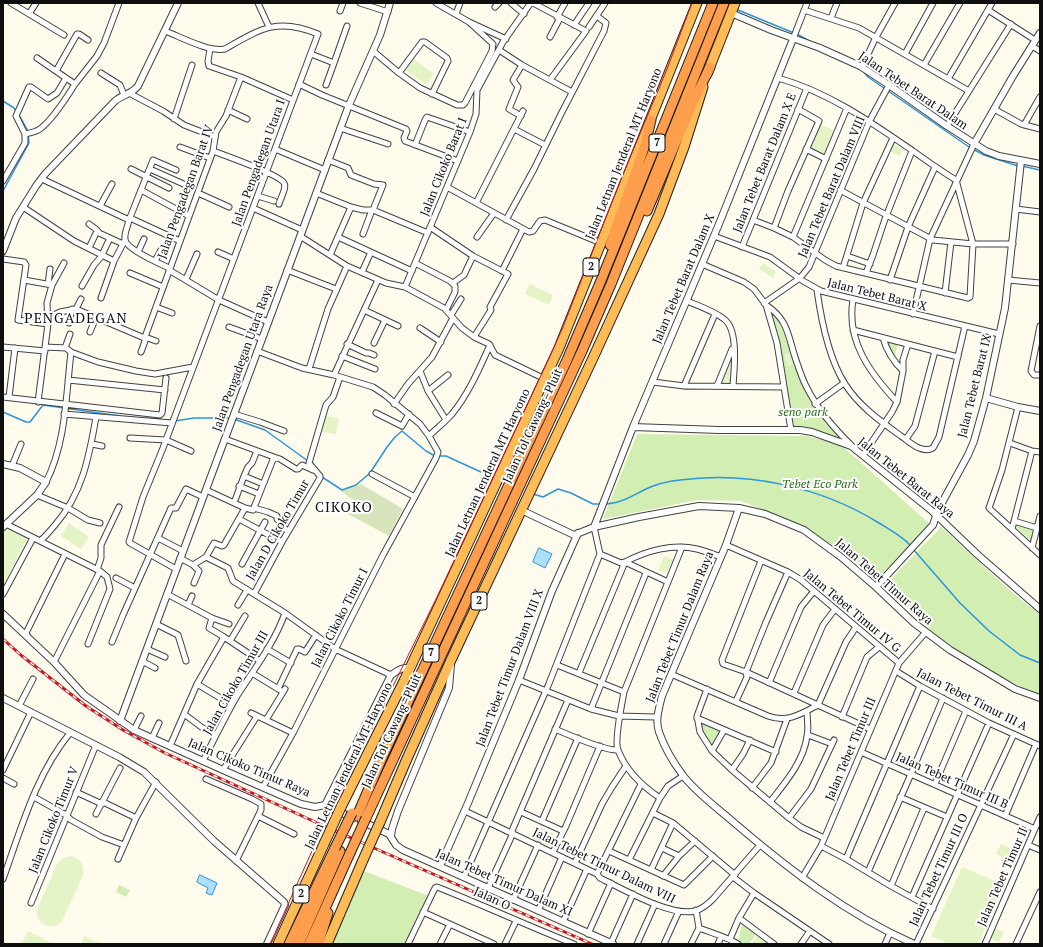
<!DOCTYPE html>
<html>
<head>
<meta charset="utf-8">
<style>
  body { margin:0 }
  #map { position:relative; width:1043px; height:947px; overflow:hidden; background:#fffcee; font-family:"PT Serif",serif }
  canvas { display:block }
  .frame { position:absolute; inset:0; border:4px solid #0e0e0e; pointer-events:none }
</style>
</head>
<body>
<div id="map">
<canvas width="1043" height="947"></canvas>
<div class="frame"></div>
</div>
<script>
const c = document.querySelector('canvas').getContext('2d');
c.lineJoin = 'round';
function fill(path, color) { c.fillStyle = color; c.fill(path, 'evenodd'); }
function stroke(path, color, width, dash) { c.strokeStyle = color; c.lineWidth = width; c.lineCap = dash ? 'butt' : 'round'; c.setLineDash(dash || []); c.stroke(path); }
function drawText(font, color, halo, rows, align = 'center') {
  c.font = font + ' "PT Serif",serif'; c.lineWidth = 4; c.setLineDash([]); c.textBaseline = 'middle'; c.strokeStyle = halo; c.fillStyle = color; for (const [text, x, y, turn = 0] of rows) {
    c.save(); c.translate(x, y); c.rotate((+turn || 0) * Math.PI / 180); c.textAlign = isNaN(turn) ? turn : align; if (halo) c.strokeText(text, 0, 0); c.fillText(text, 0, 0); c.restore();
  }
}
fill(new Path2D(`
  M763,306L767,308L780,322L787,336L793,363L814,405L826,424L842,439L793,427L775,335Z
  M887,340L898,343L894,359L887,346Z
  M637,434L807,436L841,445L930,524L880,576L873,574L806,527L741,501L697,500L603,519Z
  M1015,523L1036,530L1033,543L1015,526Z
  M941,527L1014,594L1040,614V695L1033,693L992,672L944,643L884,586Z
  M700,721L722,731L712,748L702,730Z
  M361,870L429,896L406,944H328Z
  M119,885L130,890L126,897L116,892Z
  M742,925L756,934L749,944H743L738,941Z`), '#d2eeb3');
fill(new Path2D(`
  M361,484L403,509L389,536L348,514L356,502L341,491Z`), '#d7e4bc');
fill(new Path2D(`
  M414,59L434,74L426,85L406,70Z
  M820,124L835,131L825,155L808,149Z
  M892,143L903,149L899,156L888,150Z
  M763,263L776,272L773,278L759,269Z
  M530,284L553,295L549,305L525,294Z
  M733,353L731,383H722Z
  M790,353L793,365L787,366L784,354Z
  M325,416L339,418L336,434L322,432Z
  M69,523L89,537L81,549L61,536Z
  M6,528L27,538L3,586V532Z
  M664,556L673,560L667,573L658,570Z
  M540,827L554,834L548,847L534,839Z
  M1001,844L1018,852L1013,862L996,854Z
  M70,856C81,858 85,865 83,876L61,923C47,931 34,923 38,907L57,864C61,859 64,857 70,856Z
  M962,867L1004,885L978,944H949L931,936Z
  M995,928L1004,932L999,942L990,938Z
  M28,931L51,943V944H21Z
  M84,936L102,944H81Z
  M757,936L769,944H752Z`), '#e4f4c6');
const water = new Path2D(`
  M539,548L552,554L545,568L533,562Z
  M200,875L217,883L212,895L206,893L208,888L197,882Z`);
fill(water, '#addffc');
stroke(water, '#2c95db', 1);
stroke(new Path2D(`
  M738,10L794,33
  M797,34L811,42
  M862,70L868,77L969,147L984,155L1018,166
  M3,101L14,108L17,112
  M19,115L28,131
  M1022,166L1040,170
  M3,191L29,143L28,135
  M3,412L26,422H30L43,405L120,416
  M234,419L265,430L308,461
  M175,421L194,418H231
  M439,456H446L494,478
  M322,477L342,490L356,485L370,473L387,447L395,437L402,431L426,451L435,456
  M533,494L543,497L558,489L571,493L593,504H601
  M605,504C623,504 637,492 653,486C661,483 671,481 680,480C748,471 821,487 879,523C890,530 902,536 911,546
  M913,549L960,603L989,631L1020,655L1040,663`), '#2c95db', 1.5);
const minor = new Path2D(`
  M11,3L64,35
  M258,3L269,27
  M360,3L388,12
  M436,3L469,22L506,39
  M511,3L524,14
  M533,3L586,31L550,80
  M495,7L499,3
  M804,10L859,28L969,91
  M988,10L1035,40
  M340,11L343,3
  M29,14L36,3
  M456,14L460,3
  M557,17L565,3
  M831,18L837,3
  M574,25L589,3
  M589,27L605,3
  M165,31C181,37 208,52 225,49C260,29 277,17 318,34L163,448L143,497L129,542L130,543L176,569
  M550,37L560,18
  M793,39L807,3
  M1032,46L1040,51
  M210,49L208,61L209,66L241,77L293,100
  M499,50L522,65L572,92
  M373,51L399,73L420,88L457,105H463L465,103L492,51L493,44L469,22
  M311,54L334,63L326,85
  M905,54L933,3
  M37,58L66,78
  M334,63L347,26
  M924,65L960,3
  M862,67L876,37L895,3
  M56,71L77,34H79L88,40
  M101,73L120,85L124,95
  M399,73L422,42H425L447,58L448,61L432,94
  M948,79L992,3
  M299,84L322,95L406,129L407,131L404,138L405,141L458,161
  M129,93L163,111L184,125L215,137
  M994,109L1021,124L1040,129
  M228,110L247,119
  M521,116L509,109L518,87L513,80L522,65
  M174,119L192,65
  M1024,125L1040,97
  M947,126L1011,24
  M340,128L388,144
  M514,129L545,145
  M25,134C30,133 36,132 40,129C52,120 67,97 75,84
  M415,145L425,120L427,117L470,132
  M180,147L210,158
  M275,149L325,170
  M806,149L826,159
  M213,151C224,155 280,175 284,183C287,188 280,199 279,204
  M328,160L348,168L351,175L374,184L383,185L373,210
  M131,169L169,188
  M150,169L188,186
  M42,179L129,220C128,226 124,233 125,239C125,249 161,264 169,268
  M3,181L25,143V134L16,116L29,87H31L48,99L57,93L66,78L75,84L97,56L104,43L119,3
  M447,187L529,232L533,231L540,221L545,220L601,243
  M141,190L189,216
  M840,190L933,240L973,244H1013
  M198,193L229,207
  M316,193L351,207L363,210H373L428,233
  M258,196L274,201
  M476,203L523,111
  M100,206L112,184
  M23,207L74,241L114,261L125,240
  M253,208L302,230
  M1016,209L1040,212
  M130,218L180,241
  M129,220L153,160L176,170
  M506,220L534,169L561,114L604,31L606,23L597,16
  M753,220L774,228L793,237L825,260L836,266L968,298L970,297L973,244L956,180C941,171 927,161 913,151C871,122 828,92 778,78
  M89,224L97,230L99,233L123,244
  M430,227L473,256L508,274L490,307L491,310L474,337
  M774,228L788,191L819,121L798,109
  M363,234L372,210
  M300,236L347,266L386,283L405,287L444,308L462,328L474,337L489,344L495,355L545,379
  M714,236L770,257L803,281L821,291L999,334
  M338,237L412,271
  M477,237L494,213
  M793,237L847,108
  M742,247L807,88
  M89,248L97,231
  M138,252L144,239
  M218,252L234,259
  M330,255L351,207
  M847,256L870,264
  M3,259L24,262L26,265L18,320L48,324
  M155,261L161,250
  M415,263L450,281L455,286V292L446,310
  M702,264L744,282L754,289L766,305L777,343L791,430
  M843,268L863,203L893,138
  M169,270L219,300L268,322
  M287,270L336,289
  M502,271L523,229
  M362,272L371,252
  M130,273L163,287
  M866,273L873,255L885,219L912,151
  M186,279L197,254
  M24,280L52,285
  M890,280L908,227L935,167
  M1008,280L1040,283
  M453,283L464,275L473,256
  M48,284L50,269
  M82,286L94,265L101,257L110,238
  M405,287L470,132L476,114L477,90L503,42L530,4L532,3
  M817,290C821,319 829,359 845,384C858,405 880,421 901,436C910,442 921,454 933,448L939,437L965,326
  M945,293L951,242
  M101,298L114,261
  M853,300C846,341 870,373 897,402
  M687,301C699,306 714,311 724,319C739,330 734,369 733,386
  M764,303L800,278L809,267L869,122L889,85
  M766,305C789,320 788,337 796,360C799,369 802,378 806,386C818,410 833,427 851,445
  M156,307L172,313
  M76,309L81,299
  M364,310L398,326
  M913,314L930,239L974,144
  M451,315L461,299
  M48,318L60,312L76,309L142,337H145L213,151L216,132L226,116L241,77
  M69,323L72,309
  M1040,326L1031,371L1034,375H1040
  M229,327L262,339
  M420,328L441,342
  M853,330L958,357
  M90,332L96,317
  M883,338C887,352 893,361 903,371
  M374,343L385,320
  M347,344L366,353H369L374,355
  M3,347L45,351
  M45,347L66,348L71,352C66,395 66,443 46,482
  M65,348L70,334
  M257,351L302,368L334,375L373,387L385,395L420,424L429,436L438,452L436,458L383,555L293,733L263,787
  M71,352L98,362L136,371L155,374L193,367
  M141,352L145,341V337L156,341
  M342,356L375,369
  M309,369L328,309L347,266
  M420,371L428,391L446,420
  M334,375L378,280
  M68,380L165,390
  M653,382L684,386L784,387
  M684,386L715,314
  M717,386L732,349
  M428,391L448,375
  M3,397L160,415L162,413L166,378
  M9,397L15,348
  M38,402L48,324L47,303L52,285L64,263
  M394,404L408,384L432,357L453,318
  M815,404L844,383
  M1018,407L1002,470L989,508L1040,555
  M376,413L402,426L409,414
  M64,414L172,423
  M234,414L260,422L284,431
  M429,436C437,428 445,422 452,414C469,393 479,369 490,345
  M130,438L166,440L191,451
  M906,439L915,426L935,351
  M1010,443L1032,451L1040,452
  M92,444L102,446
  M863,455L892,412L897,402L903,371V360L908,344
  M274,457L280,459L296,469H298L302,465L313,470
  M12,466L21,444
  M372,474L415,497
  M244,476L263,484
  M239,486L259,494
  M206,490L245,508L253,510L274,457L225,439
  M37,495L68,508L88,520L100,523
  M234,503L244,476L248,467L252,463L257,451
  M254,508L268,512L277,516V519L283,524L284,528L288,531
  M239,519L282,542
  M1014,521L1037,528
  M6,524L100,571L107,577L110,589L88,644
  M1012,529L1032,451
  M158,538L183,551
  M40,541C45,537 50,531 55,525C82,494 89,458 96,417
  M726,545L788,572L801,580L899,663
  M1032,548L1040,516
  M600,554L621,563L625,562L668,582
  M206,557L214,543L222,546L224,545L245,508
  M180,558L193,565L206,557L228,568L233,581L285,613L335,649L391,675
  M761,561L722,660L723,664L746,672L870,729
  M242,564L265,522
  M193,565L199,571L194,583
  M97,570L101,558V545L119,507
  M116,578L135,588
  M3,594L33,538
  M167,594L212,618L209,628L224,637
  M254,594L282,542L320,478V476L309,463L326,405L333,397L340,377
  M188,605L192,596
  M238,605L247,590
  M212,618L229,624
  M156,624L178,635L186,661
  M28,637L26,633L65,554
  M230,641L245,616
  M112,642L123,615L171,508H176L186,489L203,497
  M147,649L165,657
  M267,649L291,663
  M142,661L155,668
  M54,662L100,571
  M557,665L624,692
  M896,671L920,686L989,723L1040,746
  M252,673L280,690
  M579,673L625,562C646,551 673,543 697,549C705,551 713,554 721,557
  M671,674L768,716C787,723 801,714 818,705L846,642L856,627
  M519,680L591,709L619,716L656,717
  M769,683L801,607L814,591
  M197,684L232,705
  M278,689L297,649H299L305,652L316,635
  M707,689L697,716L700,732L712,751L732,770L789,818L801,827L824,838
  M794,693L823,625L835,609
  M736,701L747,677L746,672L766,622L788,572
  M19,706L33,679
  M591,709L646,573
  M251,713L293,733
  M184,714L204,729L216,735
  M842,717L867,657L879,647
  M697,718L776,752
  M266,720L285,689
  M555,729C569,735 605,751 618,750
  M134,730L141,716
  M808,735L832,744
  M152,738L159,723
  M170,746L197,684L224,637L260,661
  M712,751L724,730
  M861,752L1035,829
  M203,761C214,739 225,717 237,696C254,669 274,644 285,613
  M3,770L31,712
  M223,770L257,716
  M732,770L743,754L750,740
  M3,778L14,784
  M206,779L252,799L261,804V810L236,861
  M935,784L966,711
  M752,788L771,763L787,719
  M76,792L102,804
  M34,797L66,815L71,820L102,837L124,845
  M900,797L947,817
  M660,798C642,786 626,771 618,750C614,741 622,703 624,692L682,547
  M103,802L136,818
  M770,802C785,783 804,761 807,736C809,728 807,719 807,711
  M465,811L597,874L600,878C623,889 670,917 695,911C702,909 708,904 713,899L760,845
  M521,812L563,831
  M653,813L673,823L735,875
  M96,814L120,768
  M258,816L294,834
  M1005,816L1036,744
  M789,818L811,789L834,740
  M542,821L578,738
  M511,833L568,700
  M1028,845L1040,850
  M821,846L846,859L891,886L933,909
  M662,848L679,856
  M609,851L684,885L713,856
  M553,852L566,826L600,746
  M118,859L136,818L156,782
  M846,859L920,686
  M629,860L660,798L668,786L683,776
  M575,863L602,804L612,787L626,766
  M651,870L673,823
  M868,872L911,774L943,698
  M597,874L641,784
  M663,876L679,856L695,841
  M464,877L548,686L600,554L594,527
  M733,877L754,893L829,944
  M802,878L821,846L899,663L925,633
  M3,879C21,829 36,774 70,733
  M891,886L924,808
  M488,888L513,833
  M912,897L989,723
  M513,900L538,845
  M31,903L96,745
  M696,910L699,928
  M538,911L562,857
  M423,912L494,944
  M739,918L774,944
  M563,922L587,869
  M699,928C712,933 727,937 738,944
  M588,934L611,883
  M730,939L739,918L754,893
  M611,943L633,894
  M408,944L435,888L437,887C483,905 528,926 574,944
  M440,944L450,924
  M505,944L516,921
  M637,944L655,904
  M664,944L679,911
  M691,944L699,928
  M718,944L721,937
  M801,944L810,931
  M885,944L890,933
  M916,944L1014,734
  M985,944L1040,817
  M1016,944L1040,892`);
const tertiary = new Path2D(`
  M731,13L771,30L820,48L860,66L889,85L947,126L986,151L999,156L1040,164
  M974,144L1013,76L1040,33
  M3,251L16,218L36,186L45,174L115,101C122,95 132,94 138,86L178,3
  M986,398L1018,407L1040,411
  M633,427L719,430H800L812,432L851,446L932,511L978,555L1040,609
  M3,464L20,468L46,482L37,495L3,527
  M739,508L726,545L662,696C659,708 655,720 659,732C664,746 673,762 682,774C693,790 716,807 731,820C787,868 846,914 914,944
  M521,510L574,535L594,527L639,517L699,506L739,508L765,514L804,530L841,557L876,587L914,623L950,650L1015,689L1040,698
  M594,527L633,427L719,224L793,39
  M876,587L933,525L938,510L968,455L974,441L986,398L1005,308L1021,161
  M3,614L54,662L84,695L134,730L223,770L301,804L315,807L325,805
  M3,698L119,757L144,772L214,841L284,902L285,905L267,944
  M120,721L349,105L380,35L390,3
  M325,805L353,818
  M325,805L391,675C397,671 402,667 410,668
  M361,821L389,834L396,845L403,850L613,944
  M391,836L392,829L398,811L449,688L451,665
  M440,866L468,803L519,680L552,591L578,533`);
const trunk = new Path2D(`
  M707,74L735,3
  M341,807L404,681L559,348L697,3
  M380,822L406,761L451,660L593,358L659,214L684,147L703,87
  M278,944L324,844
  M327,944L363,860`);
const motorway = new Path2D(`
  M647,211L692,104L710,67
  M610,245L645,145L651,120
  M357,816L385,751L567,360L600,283L713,3
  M366,818L582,351L611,284L724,3
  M289,944L335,848
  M299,944L340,851
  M309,944L350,853
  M318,944L328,913`);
stroke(minor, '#414141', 7);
stroke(tertiary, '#414141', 8);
stroke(trunk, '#1f1f1f', 11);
stroke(motorway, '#1f1f1f', 11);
stroke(minor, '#fff', 5);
stroke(tertiary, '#fff', 6);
stroke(trunk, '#fb5', 9);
stroke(motorway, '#ff9e4c', 9);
stroke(new Path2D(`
  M270,944L317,840L436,599L551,354L563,327L619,184L667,69L692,3`), '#cd171f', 1);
const rail = new Path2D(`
  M3,639L22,656L86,706L123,730L165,753L324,826L592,944`);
stroke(rail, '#cd171f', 3);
stroke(rail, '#fff', 1.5, [4.5]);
const trunkBridge = new Path2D(`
  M324,844L341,807
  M363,860L380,822`);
const motorwayBridge = new Path2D(`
  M335,848L352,813
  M350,853L366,818`);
stroke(trunkBridge, '#1f1f1f', 11, []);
stroke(motorwayBridge, '#1f1f1f', 11, []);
stroke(trunkBridge, '#fb5', 9);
stroke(motorwayBridge, '#ff9e4c', 9);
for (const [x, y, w] of [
  [657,143,16],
  [591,267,16],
  [479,601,16],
  [431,653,16],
  [301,894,16]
]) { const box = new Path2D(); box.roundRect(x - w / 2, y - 9, w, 18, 3); c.fillStyle = '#fff'; c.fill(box); stroke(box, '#0e0e0e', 1); }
drawText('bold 11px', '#0e0e0e', null, [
  ["7",657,143],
  ["2",591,267],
  ["2",479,601],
  ["7",431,653],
  ["2",301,894]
]);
drawText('12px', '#0e0e0e', '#fff', [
  ["Jalan Tebet Barat Dalam",913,91,34],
  ["Jalan Letnan Jenderal MT Haryono",624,154,-68],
  ["Jalan Pengadegan Utara I",259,163,-70],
  ["Jalan Tebet Barat Dalam X E",765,163,-68],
  ["Jalan Cikoko Barat I",444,167,-68],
  ["Jalan Tebet Barat Dalam VIII",832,187,-67],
  ["Jalan Pengadegan Barat IV",186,192,-70],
  ["Jalan Tebet Barat Dalam X",684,279,-67],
  ["Jalan Tebet Barat X",877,295,14],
  ["Jalan Pengadegan Utara Raya",243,358,-70],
  ["Jalan Tebet Barat IX",975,386,-76],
  ["Jalan Tol Cawang–Pluit",533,426,-65],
  ["Jalan Letnan Jenderal MT Haryono",488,473,-65],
  ["Jalan Tebet Barat Raya",906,478,39],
  ["Jalan D Cikoko Timur",278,530,-60],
  ["Jalan Tebet Timur Raya",884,582,41],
  ["Jalan Tebet Timur IV G",852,611,40],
  ["Jalan Cikoko Timur I",340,618,-63],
  ["Jalan Tebet Timur Dalam Raya",680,627,-68],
  ["Jalan Tebet Timur Dalam VIII X",510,668,-69],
  ["Jalan Cikoko Timur III",236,683,-60],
  ["Jalan Tebet Timur III A",972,700,27],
  ["Jalan Tol Cawang–Pluit",392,731,-65],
  ["Jalan Tebet Timur III",851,749,-67],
  ["Jalan Letnan Jenderal MT Haryono",349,766,-64],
  ["Jalan Cikoko Timur Raya",249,768,23],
  ["Jalan Tebet Timur III B",952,781,24],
  ["Jalan Cikoko Timur V",54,820,-68],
  ["Jalan Tebet Timur Dalam VIII",604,866,26],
  ["Jalan Tebet Timur III O",939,870,-65],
  ["Jalan Tebet Timur II",1003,877,-66],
  ["Jalan Tebet Timur Dalam XI",504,883,24],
  ["Jalan O",492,899,25]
]);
drawText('italic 12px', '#296d17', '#fff', [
  ["seno park",803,413],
  ["Tebet Eco Park",820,485]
]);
c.letterSpacing = '1px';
drawText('14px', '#0e0e0e', '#fff', [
  ["PENGADEGAN",76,319],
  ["CIKOKO",344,508]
]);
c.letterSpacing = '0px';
</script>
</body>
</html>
